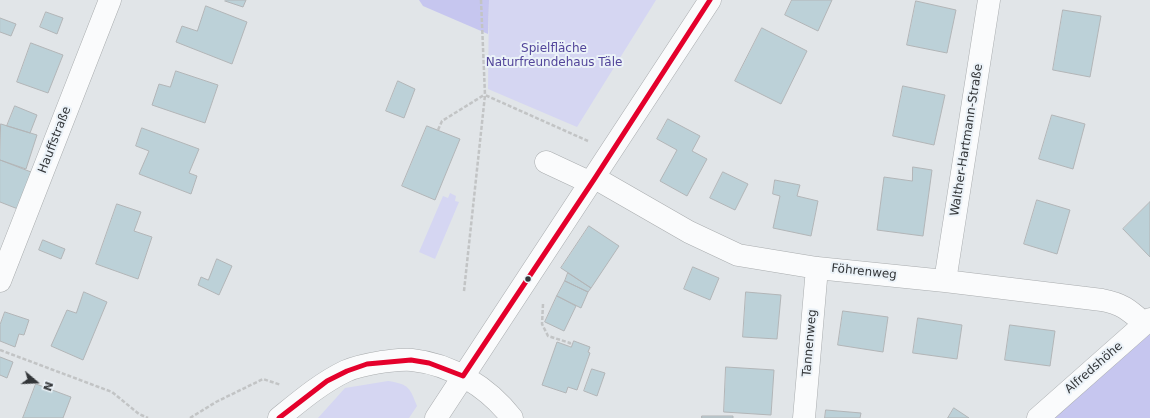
<!DOCTYPE html>
<html>
<head>
<meta charset="utf-8">
<style>
  body { margin:0 }
  #map { position:relative; width:1150px; height:418px; overflow:hidden; background:#e1e5e8; font-family:"DejaVu Sans",sans-serif }
  canvas { display:block }
  .north { position:absolute; left:16px; top:362px; width:40px; height:40px; -webkit-text-stroke:3px #ebf2f8; paint-order:stroke; rotate:109deg; font-size:11px; font-weight:700; line-height:16px; text-align:center; color:#333639 }
  .north::after { content:''; display:block; margin:auto; width:14px; height:18px; background:#333639; clip-path:polygon(50% 0,100% 100%,50% 72%,0 100%) }
</style>
</head>
<body>
<div id="map">
<canvas width="1150" height="418"></canvas>
<div class="north">N</div>
</div>
<script>
const c = document.querySelector('canvas').getContext('2d');
c.lineJoin = 'round';
function fill(path, color) { c.fillStyle = color; c.fill(path, 'evenodd'); }
function stroke(path, color, width, dash) { c.strokeStyle = color; c.lineWidth = width; c.lineCap = dash ? 'butt' : 'round'; c.setLineDash(dash || []); c.stroke(path); }
function drawText(font, color, halo, rows, align = 'center') {
  c.font = font + ' "DejaVu Sans",sans-serif'; c.lineWidth = 4; c.setLineDash([]); c.textBaseline = 'middle'; c.strokeStyle = halo; c.fillStyle = color; for (const [text, x, y, turn = 0] of rows) {
    c.save(); c.translate(x, y); c.rotate((+turn || 0) * Math.PI / 180); c.textAlign = isNaN(turn) ? turn : align; if (halo) c.strokeText(text, 0, 0); c.fillText(text, 0, 0); c.restore();
  }
}
fill(new Path2D(`
  M489,0H656L577,127L488,89Z
  M450,193L456,196L455,201L459,202L435,259L419,252L443,196L448,198Z
  M388,381C409,384 410,388 417,406L409,418H318L345,388Z`), '#d5d6f2');
fill(new Path2D(`
  M419,0H489L488,34L423,6Z
  M1150,333V418H1052Z`), '#c6c6ef');
const building = new Path2D(`
  M226,0H246L243,7L225,1Z
  M792,0H832L818,31L785,15Z
  M916,1L956,10L947,53L907,45Z
  M206,6L247,22L232,64L176,42L182,26L197,31Z
  M1063,10L1101,16L1090,77L1053,70Z
  M46,12L63,18L57,34L40,27Z
  M0,18L16,24L11,36L0,32Z
  M762,28L807,51L781,104L735,81Z
  M31,43L63,55L48,93L17,82Z
  M176,71L218,85L205,123L152,105L159,84L170,87Z
  M398,81L415,89L404,118L386,111Z
  M903,86L945,95L934,145L893,136Z
  M15,106L37,115L30,133L7,126Z
  M1052,115L1085,124L1073,169L1039,159Z
  M668,119L700,136L692,151L707,159L687,196L660,181L677,150L657,139Z
  M1,124L37,135L26,169L0,160Z
  M427,126L460,139L435,200L402,186Z
  M142,128L199,149L189,173L197,176L191,194L139,174L149,151L136,146Z
  M0,160L31,172L18,209L0,202Z
  M913,167L932,170L923,236L877,230L884,177L912,181Z
  M723,172L748,184L735,210L710,198Z
  M775,180L800,185L797,196L818,201L811,236L773,228L780,196L773,194Z
  M1037,200L1070,210L1057,254L1024,244Z
  M1150,202V257L1123,229Z
  M117,204L141,212L134,231L152,237L138,279L96,264Z
  M589,226L619,246L591,288L561,268Z
  M43,240L65,249L61,259L39,250Z
  M217,259L232,266L219,295L198,285L201,277L208,280Z
  M693,267L719,278L710,300L684,289Z
  M568,273L591,288L588,292L565,281Z
  M565,281L588,292L581,308L557,296Z
  M84,292L107,302L83,360L51,346L67,310L76,313Z
  M746,292L781,295L777,339L743,337Z
  M557,296L576,306L564,331L545,322Z
  M843,311L888,317L883,352L838,345Z
  M5,312L29,320L24,335L19,334L15,347L0,341V325Z
  M918,318L962,325L957,359L913,353Z
  M1010,325L1055,331L1050,366L1005,360Z
  M574,341L590,347L588,352L590,353L577,390L568,387L566,393L542,385L557,342L571,347Z
  M0,357L13,362L7,378L0,375Z
  M726,367L774,370L771,415L724,412Z
  M592,369L605,373L597,396L584,391Z
  M36,384L71,397L63,418H23Z
  M954,408L969,418H948Z
  M826,410L861,413L860,418H825Z
  M702,416H733V418H702Z`);
fill(building, '#bcd1d8');
stroke(building, '#b2b5b7', 1);
const minor = new Path2D(`
  M546,162L591,183
  M595,178L689,232L738,255L817,268L945,281L1102,300C1123,304 1129,310 1145,324
  M0,281L110,0
  M945,281L989,0
  M279,418C300,401 321,383 346,371C357,366 369,364 381,362C391,361 402,359 412,360C451,364 488,387 512,418
  M436,418L710,0
  M804,418L817,268
  M1038,418L1150,319`);
stroke(minor, '#a9acae', 23);
stroke(new Path2D(`
  M481,0L485,95L588,141
  M438,130L442,121L484,95
  M464,291L485,95
  M543,304L542,324L548,336L570,343V347
  M0,350L112,392L139,414L148,418
  M190,418L216,402L263,379L281,385`), '#c2c4c5', 2.5, [4, 2]);
stroke(minor, '#fafbfc', 22);
stroke(new Path2D(`
  M279,418L327,381L347,371L367,364L411,360L429,363L463,376L595,178L710,0`), '#e4002b', 5);
for (const [x, y, r, color] of [
  [528,279,3.5,"#333639"]
]) { const dot = new Path2D(); dot.arc(x, y, r, 0, 2 * Math.PI); c.fillStyle = color; c.fill(dot); stroke(dot, '#ebf2f8', 1.5); }
drawText('12px', '#52459a', '#ebf2f8', [
  ["Spielfläche",554,49],
  ["Naturfreundehaus Täle",554,63]
]);
drawText('12px', '#333639', '#ebf2f8', [
  ["Hauffstraße",55,140,-69],
  ["Walther-Hartmann-Straße",967,140,-81],
  ["Föhrenweg",864,272,6],
  ["Tannenweg",810,343,-85],
  ["Alfredshöhe",1094,368,-41]
]);
</script>
</body>
</html>
